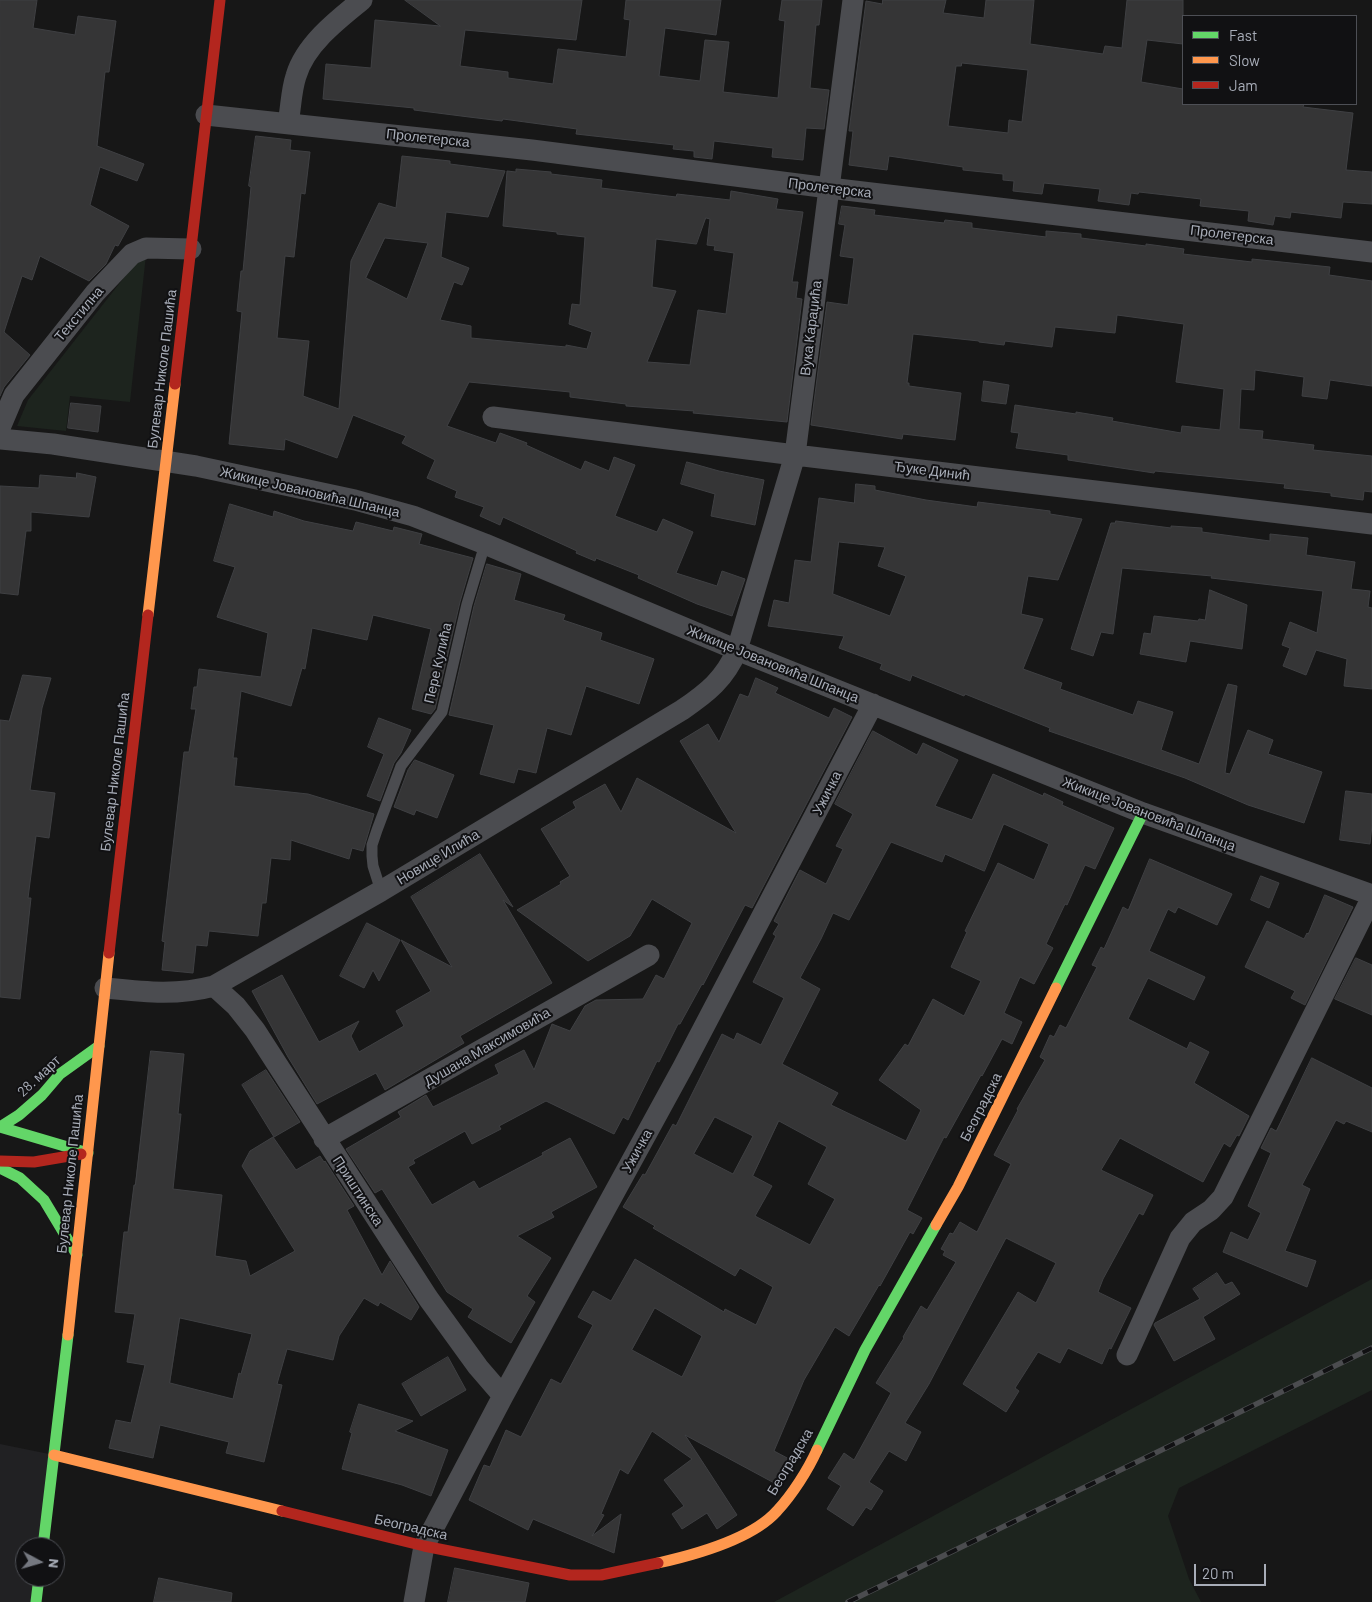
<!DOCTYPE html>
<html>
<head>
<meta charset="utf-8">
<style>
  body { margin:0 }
  #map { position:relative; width:1372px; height:1602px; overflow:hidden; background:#171717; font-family:Barlow,sans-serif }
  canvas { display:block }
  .legend { position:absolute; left:1182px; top:15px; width:175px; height:90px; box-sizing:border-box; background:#111113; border:1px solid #4d4f55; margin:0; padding:6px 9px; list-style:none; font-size:15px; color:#a8adb8 }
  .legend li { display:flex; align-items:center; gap:10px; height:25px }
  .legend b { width:25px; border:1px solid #4d4f55 }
  .north { position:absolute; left:15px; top:1537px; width:50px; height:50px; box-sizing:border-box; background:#111113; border:1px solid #4d4f55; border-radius:50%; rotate:96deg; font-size:14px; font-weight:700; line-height:20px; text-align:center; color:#a8adb8 }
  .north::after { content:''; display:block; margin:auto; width:18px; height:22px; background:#757880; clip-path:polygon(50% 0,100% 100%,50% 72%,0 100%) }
  .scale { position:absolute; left:1194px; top:1564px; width:72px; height:22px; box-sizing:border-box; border:2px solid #a8adb8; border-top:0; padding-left:6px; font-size:15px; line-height:18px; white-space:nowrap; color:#a8adb8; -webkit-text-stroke:4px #111113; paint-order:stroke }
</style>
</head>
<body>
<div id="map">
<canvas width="1372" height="1602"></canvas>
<ul class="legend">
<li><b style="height:6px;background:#63d668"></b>Fast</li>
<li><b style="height:6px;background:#ff974d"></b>Slow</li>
<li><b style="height:6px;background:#b3261e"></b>Jam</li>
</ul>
<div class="north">N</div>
<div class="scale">20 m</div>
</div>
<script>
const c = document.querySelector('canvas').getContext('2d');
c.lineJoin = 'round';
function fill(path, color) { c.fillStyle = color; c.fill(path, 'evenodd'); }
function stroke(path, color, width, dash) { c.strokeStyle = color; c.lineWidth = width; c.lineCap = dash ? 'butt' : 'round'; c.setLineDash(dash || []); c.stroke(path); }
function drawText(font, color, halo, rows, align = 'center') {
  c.font = font + ' Barlow,sans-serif'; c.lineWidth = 4; c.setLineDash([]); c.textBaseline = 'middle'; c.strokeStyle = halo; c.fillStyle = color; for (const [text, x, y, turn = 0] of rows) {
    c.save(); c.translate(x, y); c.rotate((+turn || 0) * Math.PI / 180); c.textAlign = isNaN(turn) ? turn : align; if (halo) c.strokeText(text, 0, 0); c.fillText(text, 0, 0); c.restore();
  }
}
fill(new Path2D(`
  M0,1444L54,1455L43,1547H25V1577H39L36,1602H0Z`), '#212123');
fill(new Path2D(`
  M146,255L130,402L70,396L66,431L17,426L28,400L137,261Z
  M1372,1279V1390L1179,1488L1168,1516L1189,1579L1201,1602H774Z`), '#1d241e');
const building = new Path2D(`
  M0,0H37L33,28L75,35L78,16L116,21L109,72H105L97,146L144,164L137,181L100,167L90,205L129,226L118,246L115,245L106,264L89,281L40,256L32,280L22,276L4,332L30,355L4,387L0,396Z
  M405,0H582L576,40L465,30L460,66L508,72V78L553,84L558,49L626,57L630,20L624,19L626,0H721L716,35L665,28L659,76L700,81L705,40L729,42L723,92L778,98L785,21L779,20L782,0H822L819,25H816L810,88L829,90L824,129L806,128L803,160L772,157L773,148L714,141L712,159L694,157V151L673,149L674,145L576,134L577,129L503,119L502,121L469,117L414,110V108L323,99L326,64L371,68L375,20L440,26Z
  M883,0H946L943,13L984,18L986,0H1034L1030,44L1103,54L1105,46L1122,48L1127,0H1183V44L1147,40L1141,82L1183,89V104H1304L1303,107L1353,113L1346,170L1372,172V204L1343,202L1341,218L1291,212L1290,218L1275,216L1273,225L1248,221L1249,211L1200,206L1201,199L1139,192L1138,194L1131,193L1129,205L1098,201L1100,189L1044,183L1042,194L1013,191L1014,181L1003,180V174L963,170V167L889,156L887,170L849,165L853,131H849L866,1L882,4ZM962,63L1028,70L1022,122L1009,120L1008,133L948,126L956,66H961Z
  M256,136L291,140L290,150L310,152L305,194L301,193L294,257L285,256L277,338L309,341L303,396L339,409L351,261L379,203L396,208L402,156L450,161V164L505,171L488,217L446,212L441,257L469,268L462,285L454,282L440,320L471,326V338L566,347V345L587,349L592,332L569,324L572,304L580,305L585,237L557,234V232L503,226L507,171L516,172V169L551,172V174L602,180L601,188L676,197L677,194L730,200L731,191L778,199L776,209L803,212L792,282H798L796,298L802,299L787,422L693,413L694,411L626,406V404L570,397V392L469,382L447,426L496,443L500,433L527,443L526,445L581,470L585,461L609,471L614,457L635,465L615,516L657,532L663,519L693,532L676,573L717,586L722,571L745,579L732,616L697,604L638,578L639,575L596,558L595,561L576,553L577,551L503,517L500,525L480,516L484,507L455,497L457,491L427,478L435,460L402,443L406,436L353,415L337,458L285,439L284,450L229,444L242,312L237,311L241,271H243L251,187L249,186ZM706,218L710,219L707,245L715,246L714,250L734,253L726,314L698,310L690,365L647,362L676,291L652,287L656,239L696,244ZM385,238L428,243L407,299L366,278Z
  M842,206L875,210L874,215L944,223L945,220L972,223V228L1046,237V231L1081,234V238L1146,246V244L1184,249L1183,254L1252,262V259L1330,267L1329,275L1372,281V386L1330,380L1327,399L1302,396L1304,377L1255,370L1254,390L1241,389L1239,429L1263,431L1262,439L1314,445L1313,450L1372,456V492L1364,491L1363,500L1331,496V493L1284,488L1285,484L1155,471L1154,473L1068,460V455L1016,448L1019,433L1011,432L1015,405L1076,414V412L1113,418L1112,421L1181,433L1182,426L1220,430L1224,389L1176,382L1184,324L1117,315L1115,333L1055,327L1052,347L1005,341L1004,345L979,342V341L913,334L907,383H909V386L961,393L955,440L903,434L902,439L811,425L827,302L848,305L854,258L840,256L845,225L839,224Z
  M984,381L1009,385L1006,404L982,401Z
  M71,403L101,406L98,432L68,428Z
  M687,462L719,471L764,480L755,525L711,516L715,494L681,484Z
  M77,473L96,477L89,517L31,512V531H26L18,595L0,593V486L39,488L40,475L76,478Z
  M856,484L875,486V490L926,500L977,507L978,502L1050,511V514L1082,519L1058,580L1028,576L1021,614L1043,619L1023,669L1062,683L1060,689L1133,715L1138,701L1173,712L1161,750L1199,764L1228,684L1237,686L1225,773L1230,774L1248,730L1273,740L1268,754L1322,772L1304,823L1248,805L1185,778L1049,731L1050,728L965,694L964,696L912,675L910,681L880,669L882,664L839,648L844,636L768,626L774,600L789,603L795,560L811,562L819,498L854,503ZM839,542L885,547L878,566L906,576L890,616L833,594Z
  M230,504L273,517L274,511L304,521L353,531L356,522L393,531L394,527L422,534L419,544L473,558L460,602L435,709L431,714L412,709L431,629L373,615L367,640L312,628L305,669L302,668L291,706L241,691L233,758H237L234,786L308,794L374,814L363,851L352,848L349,859L291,840L290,860L271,858L266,903H262L258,936L209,931L207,946L196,945L193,973L162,970L165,942L162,941L184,752H189L196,709H191L194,687H197L199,669L261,677L268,633L217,617L235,567L214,561Z
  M1116,521L1171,528V526L1202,528V532L1270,541V534L1308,538L1306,555L1355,562L1351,589L1370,591L1368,607L1372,608V689L1344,686L1347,659L1316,650L1306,675L1283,666L1290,648L1282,645L1290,622L1317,633L1323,591L1211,578L1212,576L1122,568L1113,634L1101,632L1093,656L1071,649L1111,523H1115Z
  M487,564L521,574L514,600L565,615L563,620L602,633L600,640L654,659L639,704L586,686L571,735L547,728L536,773L518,769L514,783L480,774L494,725L449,715L474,606Z
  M1210,590L1247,605L1242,649L1190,641L1186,662L1140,654L1144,633L1151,634L1154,616L1198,621L1199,619L1205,620Z
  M23,675L51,678L42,708L30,790L55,793L49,838L36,836L28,898H31L20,999L0,997V720L9,721Z
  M756,678L778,688L775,693L829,718L834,708L852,717L752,908L745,905L703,985L702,984L680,1024H678L659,1062L657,1061L628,1120L623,1117L614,1134L546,1101L499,1126L501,1129L472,1144L465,1131L413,1160L415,1163L408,1167L432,1205L474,1181L479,1189L543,1155L542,1153L570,1138L597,1187L551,1212L554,1217L517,1236L551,1258L527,1296L535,1302L511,1343L468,1317L473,1309L447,1292L382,1189L375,1193L346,1149L401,1117L398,1112L426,1095L433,1107L499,1074L495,1065L524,1050L534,1070L552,1024L570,1031L585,1006L596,1000L643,999L656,975L664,979L692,923L652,899L630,936L588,961L517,910L561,884L560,882L570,876L541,829L576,808L573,802L605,784L621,812L637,778L736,833L680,741L708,724L719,742L740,694L748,697Z
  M379,718L411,730L401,753L394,763L380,801L367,796L384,754L368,747Z
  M873,731L917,755L923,743L958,760L935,806L972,820L993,774L1043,796L1044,793L1063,802L1062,805L1114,828L1095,869L1085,865L1067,905L1065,904L1046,944L1053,948L1034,984L1020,977L1004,1013L1022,1022L1012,1044L1002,1039L982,1076L981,1075L946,1138L944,1137L907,1210L922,1218L913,1234L910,1232L880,1286L879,1285L849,1336L835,1327L804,1380L774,1451L791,1460L778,1485L685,1435L737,1515L717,1529L707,1513L682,1529L672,1514L684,1506L664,1480L692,1459L652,1431L628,1474L620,1469L601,1514L604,1515L592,1536L621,1514L614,1553L533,1519L528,1530L469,1500L484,1465L490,1467L506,1430L521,1437L551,1379L561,1384L593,1325L578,1317L593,1291L611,1301L635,1259L724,1312L725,1309L756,1325L773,1287L740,1268L735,1276L653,1228L655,1226L623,1207L643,1174L645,1175L673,1124L676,1126L722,1034L734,1040L737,1033L761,1045L784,998L753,982L776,936L773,934L779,924L774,921L800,870L826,884L843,849L836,846L853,814L835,804ZM1004,824L1049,844L1034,880L998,863L965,931L967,932L951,967L981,981L964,1016L933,999L908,1046L905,1044L879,1080L921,1110L906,1141L831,1105L838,1093L782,1064L820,989L800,978L821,939L833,913L849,920L891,842L942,862L945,854L984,871ZM715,1117L753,1136L733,1174L694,1154ZM779,1121L827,1147L808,1184L835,1199L810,1245L755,1216L772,1186L753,1176ZM655,1308L702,1336L682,1377L632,1350Z
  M415,760L454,775L437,818L416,810L414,815L394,807L408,770Z
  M1346,791L1372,794V825L1370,844L1340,840Z
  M480,854L513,907L503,900L552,983L460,1036L464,1043L385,1090L376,1073L317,1104L288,1057L252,991L282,975L319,1042L359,1021L351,1036L359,1052L404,1026L396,1011L431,991L401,940L452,967L411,897Z
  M1150,859L1232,894L1217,925L1178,907L1175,913L1168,909L1149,951L1205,977L1194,1000L1148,978L1128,1019L1187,1049L1190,1042L1209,1052L1194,1083L1249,1116L1239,1136L1237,1135L1230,1147L1224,1143L1203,1182L1120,1138L1101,1170L1153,1195L1143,1215L1139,1213L1103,1279L1098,1292L1131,1308L1111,1349L1109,1348L1102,1364L1068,1348L1060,1363L1038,1352L1015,1388L1019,1391L1006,1412L963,1384L1018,1292L1036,1303L1056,1263L1006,1238L929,1384L905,1423L921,1432L906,1461L889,1451L869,1482L883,1491L871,1510L866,1507L853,1526L827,1509L841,1486L828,1478L844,1453L854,1460L891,1393L876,1383L904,1338L903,1337L921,1306L927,1310L956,1262L943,1255L945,1251L941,1249L950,1233L953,1234L960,1222L977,1232L1011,1164L994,1155L1018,1110L1017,1109L1045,1060L1040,1057L1050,1035L1054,1037L1060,1025L1066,1028L1097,967L1092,965L1101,947L1104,949L1123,907L1128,910Z
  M1261,876L1279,883L1269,908L1251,900Z
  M1325,895L1353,907L1305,1005L1291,998L1295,991L1245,967L1267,921L1304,939L1307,933L1308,934Z
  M367,923L400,940L379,981L373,970L364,988L340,976Z
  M1356,958L1372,965V1015L1335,999Z
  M151,1051L184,1054L178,1114H181L173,1189L222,1195L215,1256L246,1261L250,1276L295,1251L242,1166L250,1151L273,1137L296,1170L320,1156L324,1162L325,1161L354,1206L347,1210L382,1275L390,1261L419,1307L411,1320L380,1302L378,1306L364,1298L339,1336L333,1360L287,1349L277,1384L282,1385L264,1462L226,1453L229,1442L160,1425L153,1458L109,1448L116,1420L131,1423L145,1365L127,1362L135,1314L115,1312L124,1232H128L134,1185H135ZM180,1318L252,1334L241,1374L239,1373L233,1399L170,1383Z
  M1312,1058L1372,1088V1132L1346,1121L1344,1124L1336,1120L1302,1185L1310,1189L1285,1251L1316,1261L1307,1287L1223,1252L1231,1232L1248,1240L1261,1213L1248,1206L1271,1153L1261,1148L1271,1128L1276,1131Z
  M266,1070L300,1122L274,1137L242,1085Z
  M1217,1273L1225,1285L1232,1282L1240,1294L1203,1317L1215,1339L1174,1361L1154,1325L1155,1323L1200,1299L1193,1289Z
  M448,1357L466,1390L421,1416L402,1384Z
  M359,1404L413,1421L395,1431L448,1450L431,1496L402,1485L342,1469L352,1433L350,1432Z
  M455,1568L529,1583L525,1602H448Z
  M159,1578L232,1593L231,1602H154Z`);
fill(building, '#353536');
stroke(building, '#3f4043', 1);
stroke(new Path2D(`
  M381,891L373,866L372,856V845L377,830L401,766L442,712L467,604L485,544`), '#4b4c50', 11);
stroke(new Path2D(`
  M206,115L532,150L829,188L1372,252
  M288,123C291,108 291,91 296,76C305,45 337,20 362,0
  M493,417L795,455L1372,524
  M0,428L14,395L95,293L132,254L146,248L191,249
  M0,439L53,444L196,466L355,500L413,516L485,544L737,650L1143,813L1372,895
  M214,986L236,1006L255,1030L428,1298L478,1367L503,1396
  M105,988C144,992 176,996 214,986L381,891L682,710C707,693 725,679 737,650L795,455L853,0
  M324,1139L649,955
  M1127,1355L1180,1238L1193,1222L1211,1210L1223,1197L1372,897
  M414,1602L424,1546L503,1396L683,1067L873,704`), '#4b4c50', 21);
stroke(new Path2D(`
  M1056,988L1143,813
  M0,1127L19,1115L42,1095L60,1074L99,1046
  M0,1127L88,1153
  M0,1168L20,1178L44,1200L77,1255
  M817,1450L865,1350L936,1225
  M43,1547L68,1335
  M36,1602L39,1577`), '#63d668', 11);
stroke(new Path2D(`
  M148,615L175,384
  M936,1225L958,1187L1056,988
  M68,1335L109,953
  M54,1455L282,1511
  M658,1563C694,1555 752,1539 777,1511C792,1495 808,1470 817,1450`), '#ff974d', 11);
stroke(new Path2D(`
  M175,384L220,0
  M109,953L148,615
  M0,1161L34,1162L81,1154
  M282,1511L424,1546L570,1575H601L658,1563`), '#b3261e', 11);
const rail = new Path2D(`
  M848,1602L1372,1348`);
stroke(rail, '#4b4c4f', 5.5);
stroke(rail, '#111113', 4, [11]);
drawText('14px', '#a8adb8', '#111113', [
  ["Пролетерска",428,138,6],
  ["Пролетерска",830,188,7],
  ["Пролетерска",1232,235,7],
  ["Текстилна",79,314,-50],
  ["Вука Караџића",811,328,-83],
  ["Булевар Николе Пашића",162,369,-83],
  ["Ђуке Динић",932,471,7],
  ["Жикице Јовановића Шпанца",310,492,13],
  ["Пере Кулића",438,663,-77],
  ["Жикице Јовановића Шпанца",773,664,22],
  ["Булевар Николе Пашића",115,772,-83],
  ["Ужичка",827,793,-63],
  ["Жикице Јовановића Шпанца",1149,814,21],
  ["Новице Илића",438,857,-31],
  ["Душана Максимовића",487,1047,-30],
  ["28. март",39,1076,-43],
  ["Београдска",981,1107,-63],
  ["Ужичка",637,1151,-61],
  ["Булевар Николе Пашића",70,1174,-84],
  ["Приштинска",358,1191,57],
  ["Београдска",790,1462,-59],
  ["Београдска",411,1527,13]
]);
</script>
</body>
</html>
